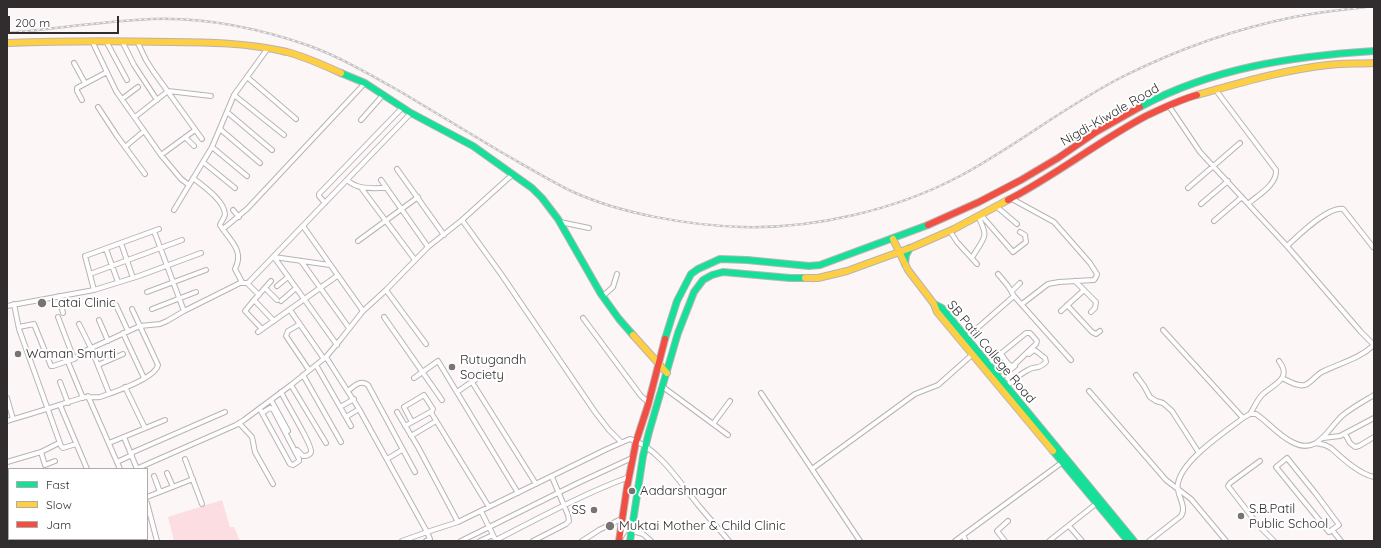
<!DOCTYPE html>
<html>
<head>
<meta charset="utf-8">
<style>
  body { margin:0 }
  #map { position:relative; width:1381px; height:548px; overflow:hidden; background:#fcf6f7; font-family:Quicksand,sans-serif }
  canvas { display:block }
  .frame { position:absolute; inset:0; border:8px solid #312d2e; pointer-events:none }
  .legend { position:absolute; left:8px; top:468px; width:140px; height:72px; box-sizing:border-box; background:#fff; border:1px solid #adabab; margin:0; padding:5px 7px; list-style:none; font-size:12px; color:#312d2e }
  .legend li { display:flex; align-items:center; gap:8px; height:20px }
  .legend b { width:20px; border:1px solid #adabab }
  .scale { position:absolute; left:8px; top:16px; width:111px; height:18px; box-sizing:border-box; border:2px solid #312d2e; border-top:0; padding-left:5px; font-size:12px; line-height:14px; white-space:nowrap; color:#312d2e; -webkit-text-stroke:3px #fff; paint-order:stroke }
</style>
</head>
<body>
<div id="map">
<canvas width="1381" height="548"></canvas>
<div class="frame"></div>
<ul class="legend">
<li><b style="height:5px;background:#16e098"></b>Fast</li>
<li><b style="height:5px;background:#ffcf43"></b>Slow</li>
<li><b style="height:5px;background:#f24e42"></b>Jam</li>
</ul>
<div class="scale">200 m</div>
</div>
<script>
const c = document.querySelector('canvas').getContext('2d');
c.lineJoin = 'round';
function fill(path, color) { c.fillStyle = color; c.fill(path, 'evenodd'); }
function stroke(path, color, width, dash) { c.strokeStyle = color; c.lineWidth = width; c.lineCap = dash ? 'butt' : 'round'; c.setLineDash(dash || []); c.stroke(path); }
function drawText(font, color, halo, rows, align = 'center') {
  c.font = font + ' Quicksand,sans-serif'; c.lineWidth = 4; c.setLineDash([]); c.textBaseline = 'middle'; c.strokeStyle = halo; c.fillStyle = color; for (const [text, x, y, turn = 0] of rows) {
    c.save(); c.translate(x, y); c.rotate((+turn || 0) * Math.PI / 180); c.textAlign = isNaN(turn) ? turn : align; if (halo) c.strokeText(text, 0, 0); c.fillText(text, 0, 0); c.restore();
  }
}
fill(new Path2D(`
  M222,500L230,527H234L240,541H174L168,517Z`), '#fcdde1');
const street = new Path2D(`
  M92,41L116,91L161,155L181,179L189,185
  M106,41L127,80
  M122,41L134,65L157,100
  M137,41L146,60L153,71L202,139
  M74,63L85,83
  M247,77L296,119
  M1215,89L1276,170C1277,185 1258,195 1248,204
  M234,95L284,135
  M122,99L138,87
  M82,100L77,91V88L107,72
  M1169,106L1200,152L1287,246L1361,332L1374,345
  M98,107L117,136L145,174
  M227,112L272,150
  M135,117L168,91L211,96
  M361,120L383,95
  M220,129L260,163
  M185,137L194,146
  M125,147L144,131
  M212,147L247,176
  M161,155L195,130
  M203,162L235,188
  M397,169L444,235
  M193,178C203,186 224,200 225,214C225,218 221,221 220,225C229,240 245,250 235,269L242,282
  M347,180C358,190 371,188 386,188
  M381,180L428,247
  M1188,188L1240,143
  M362,189L415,260
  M1012,199L1054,222L1090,263L1097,274L1096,277L1094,280L1059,282L1048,284L1022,304
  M325,203L319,196V194L402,108
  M1201,204L1228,181
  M997,207L1017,224
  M174,210L212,147L234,95L268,48
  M233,210L239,217
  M981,215L1013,252L1026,242L1025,235L1020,232
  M462,220L501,274L595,412L609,430L621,442
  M1214,221L1242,197
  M560,222L589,228
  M303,226L363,311
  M223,229L247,209L365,83
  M154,231L184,311
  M950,231L957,242L977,264
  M358,241L418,197
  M121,243L133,278
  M1287,246C1298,236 1328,206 1343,209L1373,247
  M106,249L118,282
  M973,256C985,236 989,238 978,216
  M274,257L337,345
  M274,257L330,265
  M301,261L349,328
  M90,274L182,240
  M998,274L1008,286L1014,296
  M271,281L254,300L274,321
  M1075,281L1096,302L1095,308L1091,312
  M247,283L259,295
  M277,286L288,277
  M265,288L277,300
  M94,290L85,256L159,229
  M386,290L426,344
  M1012,291L1020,283
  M147,292L206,270
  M59,296L63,313
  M603,296L613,287L617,274
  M254,300L245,311L262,329
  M281,301L296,288
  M14,304L19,329L61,446L63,448L76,444
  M116,305L128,331
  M1067,305L1092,332L1096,334L1100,331
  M7,306L94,290L139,276L201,253
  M152,309L196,292
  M290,310L324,359
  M1061,311L1084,290
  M58,317L74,359
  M384,317L442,400
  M583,318L641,396L648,402
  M99,320L108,341
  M79,324L91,348L109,393
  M300,324L288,331L286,336L309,370
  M19,327L34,324L51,366H53L74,359L87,350L140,326L160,324L167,321L184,311L240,283H248L411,113
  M1163,330L1243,418
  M258,332L337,276
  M123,333L144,378
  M966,338L1014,296L1071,360
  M326,357L359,409L427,532L458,522L607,449L630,439C658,447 681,484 699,506C709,518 719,529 729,541
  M68,362L83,398
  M988,364L1026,333H1030L1037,341L1036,344L1013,366L1009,365L1001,354
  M98,365L123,354
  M316,365L351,426
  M303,375L341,442
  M1136,375L1144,386L1150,397L1156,401L1163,403L1172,411L1199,453
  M414,378L438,361L518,493
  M1000,378L1015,366
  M1282,378C1289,381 1297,387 1305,385C1311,383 1316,375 1322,372C1340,363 1359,359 1374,345
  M60,382L68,403
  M472,382L536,484
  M291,385L326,443
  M1006,386C1013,381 1020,374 1028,370C1036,365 1037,371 1046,362L1045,358L1036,351L1034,350L1029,354
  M125,387L145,428
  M663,387L728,435
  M348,391C354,386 361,379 368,385L415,472
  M1089,391L1166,480L1191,499L1226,541
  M281,392C285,401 313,446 311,452C310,455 306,456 303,456L297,450
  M457,392L479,377
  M761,393L860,541
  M88,396L120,469
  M7,398L13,419
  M271,400L288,431
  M60,405L87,469
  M340,407L354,399
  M260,409L262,413L290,464L293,465L299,461V459L273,409L270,408L262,413
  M397,412L418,447L458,522
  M432,414L489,507
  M1250,414C1254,408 1257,400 1262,395C1273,384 1293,379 1279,361
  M346,417L359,409
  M7,421C32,414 56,406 81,398C88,396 94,398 100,397C112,393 156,378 158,365L132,309
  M239,423L252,437L255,452L273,484
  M713,424L730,401
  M405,426L432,411L433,409L424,395L404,407L412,422
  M1345,434L1350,443L1355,447L1359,446L1374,437
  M411,436L436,421
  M124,437L137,469
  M1323,438L1340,436L1374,418
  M109,443L165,420
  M1316,443L1325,445L1331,448C1342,458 1359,474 1374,477
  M41,452L45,465L55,461
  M131,453L225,412
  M1287,458L1316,494L1339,525L1329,532L1276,467Z
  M185,459L202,504
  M387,459L402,450
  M1260,461L1230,483L1228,486L1259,526L1274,541
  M7,462L41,452L57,444
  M117,462L132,455
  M136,469L236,425L244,420L291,385L326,357L341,339L363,311L386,290L428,247L462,220L513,174
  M812,469L915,394L938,385L973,354
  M167,473L173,487
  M154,476L160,492
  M147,497L193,479
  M147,503L157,541
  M481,511L496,541
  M1069,526L1082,541
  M1332,530L1341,541
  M963,535L966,541
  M621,537L626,529L643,534L651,541
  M56,539L57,541
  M78,539L79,541
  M111,539L112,541
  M496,540C539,518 583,494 629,477
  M402,541L427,532L430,539L426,541
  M461,541L578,483L632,458
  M480,541L493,535
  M533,541L566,524L569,521L568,515L552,477
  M582,541L599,530L623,518
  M955,541L1064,461
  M1005,541L997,531L1008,521
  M1049,541L1097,503
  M1149,541L1181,516C1188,506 1175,494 1178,483C1183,459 1224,433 1243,418L1250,414H1256C1268,422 1278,435 1292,442C1318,456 1327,429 1343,415C1353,407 1364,401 1374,395`);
const fast = new Path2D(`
  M341,73L365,83L411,113L473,146L532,188L542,198L558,219L601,294L619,319L633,335
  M1140,107C1212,68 1293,56 1374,51
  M905,264L906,255L910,248
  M934,304L942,308L1134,541
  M665,339L677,301L691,274L698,269L720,259L747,260L809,266L820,265L928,225
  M1053,451L1128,541
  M630,541L643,456L649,432L678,333L694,292L703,280L712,275L723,272L790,278H805`);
const slow = new Path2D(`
  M7,43C61,41 115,41 169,42C208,42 249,43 287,52C306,57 323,65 341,73
  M1197,95C1240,83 1283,70 1328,65C1343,63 1359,64 1374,63
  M893,239L908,270L934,304L937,312L1053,451
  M805,278H818L847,271L913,247L954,229L1008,200
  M633,335L667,373
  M25,539L26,541`);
const jam = new Path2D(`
  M1008,200C1056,175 1099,141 1146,116C1163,108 1179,100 1197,95
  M928,225L979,202L1021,180L1058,158L1096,132L1140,107
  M7,478L9,484
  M619,541L627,487L636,442L648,405L665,339`);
stroke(street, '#b8b3b4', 6);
stroke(fast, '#b8b3b4', 8);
stroke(slow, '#b8b3b4', 8);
stroke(jam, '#b8b3b4', 8);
stroke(street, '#fffefe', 4);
stroke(fast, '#16e098', 6);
stroke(slow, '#ffcf43', 6);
stroke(jam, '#f24e42', 6);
const rail = new Path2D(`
  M7,33C55,29 104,21 152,19C204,17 261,29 310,46C342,58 371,75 401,92C434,112 468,132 501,152C524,165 547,179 571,191C621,214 687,225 742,227C814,229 896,210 960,176C1016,146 1065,106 1122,77C1176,50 1234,29 1294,17C1317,12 1342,10 1366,7`);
stroke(rail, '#c5c3c3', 2.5);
stroke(rail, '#fff', 1, [3]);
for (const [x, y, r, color] of [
  [42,303,5,"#787374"],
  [18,354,4,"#787374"],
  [452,367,4,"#787374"],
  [632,491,4,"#787374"],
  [594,510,4,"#787374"],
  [1241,516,4,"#787374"],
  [610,526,5,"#787374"]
]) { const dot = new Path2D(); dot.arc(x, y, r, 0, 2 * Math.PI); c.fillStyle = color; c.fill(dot); stroke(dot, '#fff', 1.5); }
drawText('13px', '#312d2e', '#fff', [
  ["Nigdi-Kiwale Road",1110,115,-30],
  ["SB Patil College Road",991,352,50]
]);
drawText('13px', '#312d2e', '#fff', [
  ["Latai Clinic",51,303],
  ["Waman Smurti",26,354],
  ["Rutugandh",460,360],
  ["Society",460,375],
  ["Aadarshnagar",640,491],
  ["S.B.Patil",1249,509],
  ["Public School",1249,524],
  ["SS",586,510,"right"],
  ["Muktai Mother & Child Clinic",619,526]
], 'left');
</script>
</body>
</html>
